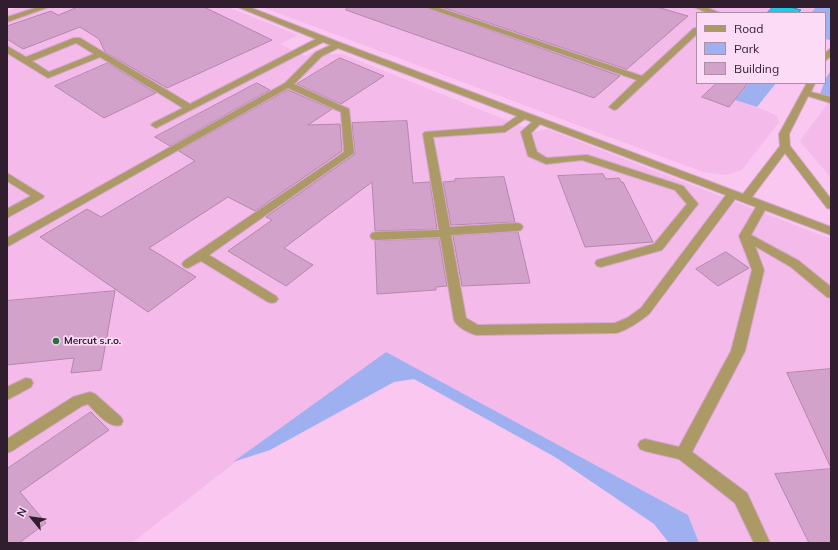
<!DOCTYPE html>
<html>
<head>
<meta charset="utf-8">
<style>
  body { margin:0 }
  #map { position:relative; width:838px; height:550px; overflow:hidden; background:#fac7f1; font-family:Mulish,sans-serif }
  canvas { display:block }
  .frame { position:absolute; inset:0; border:8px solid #301d2d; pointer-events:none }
  .legend { position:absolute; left:696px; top:12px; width:130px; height:72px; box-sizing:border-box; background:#fbdbf5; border:1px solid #aa8fa5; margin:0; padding:5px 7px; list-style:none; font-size:12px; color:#301d2d }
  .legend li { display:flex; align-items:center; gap:8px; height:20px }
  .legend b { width:20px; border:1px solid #aa8fa5 }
  .north { position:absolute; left:12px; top:498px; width:40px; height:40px; -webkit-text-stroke:3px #fbdbf5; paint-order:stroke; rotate:299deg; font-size:11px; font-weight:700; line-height:16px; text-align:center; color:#301d2d }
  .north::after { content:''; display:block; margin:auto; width:14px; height:18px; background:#301d2d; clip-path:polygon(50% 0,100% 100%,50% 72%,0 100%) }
</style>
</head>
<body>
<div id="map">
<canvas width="838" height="550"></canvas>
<div class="frame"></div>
<ul class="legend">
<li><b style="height:5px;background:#ab9a66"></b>Road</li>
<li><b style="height:11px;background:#9eb0f0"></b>Park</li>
<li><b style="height:11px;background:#d3a2cb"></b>Building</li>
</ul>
<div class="north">N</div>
</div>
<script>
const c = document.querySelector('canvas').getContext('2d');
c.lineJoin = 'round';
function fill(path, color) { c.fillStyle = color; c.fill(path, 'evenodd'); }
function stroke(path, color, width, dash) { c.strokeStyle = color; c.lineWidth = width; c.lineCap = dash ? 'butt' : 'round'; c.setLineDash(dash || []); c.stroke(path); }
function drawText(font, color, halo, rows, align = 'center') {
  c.font = font + ' Mulish,sans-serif'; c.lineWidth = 3.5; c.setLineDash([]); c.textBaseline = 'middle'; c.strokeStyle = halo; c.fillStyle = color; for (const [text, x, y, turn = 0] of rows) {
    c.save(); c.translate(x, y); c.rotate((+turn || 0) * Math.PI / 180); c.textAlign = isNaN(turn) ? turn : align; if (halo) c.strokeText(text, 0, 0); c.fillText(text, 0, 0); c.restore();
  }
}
fill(new Path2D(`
  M20,7H228L298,35L280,44L305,56L313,52L319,54H342L536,132L547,129L831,239V543H699L688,515L386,352L266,438L132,543H7V11Z
  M262,7H816L811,13H697V83H749L735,100L769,112L777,116L779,122L742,170L726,175L703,172Z
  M831,99V178L800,141Z`), '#f4baea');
fill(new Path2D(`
  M816,7H831L830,40L825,39V13H811Z
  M831,70V97L820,94L826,78Z
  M749,83H776L757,107L735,100Z
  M386,352L688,515L699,543H669L654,524L555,457L414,379L394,382L270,450L233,462Z`), '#9eb0f0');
const water = new Path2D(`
  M773,7H790L801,10L798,13H767Z`);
fill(water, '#20c9e4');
stroke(water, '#2595ad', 1);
const building = new Path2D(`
  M78,7H204L272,40L167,88L105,52L99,39L80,27L23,49L7,39V26L51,11L58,15Z
  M347,7H424L620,76L594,98L346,10Z
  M442,7H657L688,16L627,69Z
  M340,58L384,76L341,104L297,84Z
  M108,63L156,93L104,118L55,86Z
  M257,83L270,90L170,146L155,137Z
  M717,83H748L729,107L702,97Z
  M288,90L332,109L308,125L340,124L342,151L255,211L228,197L149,248L196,277L148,312L40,237L87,209L101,217L195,161L179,151Z
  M407,121L413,183L430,182L437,229L375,231L372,182L284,248L313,265L286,286L228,251L272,220L266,217L355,154L352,123Z
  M603,174L606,179L619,178L621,182H623L653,242L585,247L558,176Z
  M504,177L515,222L451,225L443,182L455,181V179Z
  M518,232L530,283L462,286L453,236Z
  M439,239L447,286L436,287V290L377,294L375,241Z
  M726,252L749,268L718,286L696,269Z
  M115,291L101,370L71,373L74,358L7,365V301Z
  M831,369V468L787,373Z
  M91,412L109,430L20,492L46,523L19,543H7V469Z
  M831,469V543H809L775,474Z`);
fill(building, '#d3a2cb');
stroke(building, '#b686ae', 1);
const minor = new Path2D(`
  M38,7H49L7,22V17Z
  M238,7H249L341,43L743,194L780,146L779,134L807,83H815L811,92L831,97V103L808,96L789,134L790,146L831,199V209L827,208L785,153L752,197L831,227V235L765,210L751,235L799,261L831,287V298L827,297L791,267L755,246L764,270L745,351L692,452L747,493L770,543H754L735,503L679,459L645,451L640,449L638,445L640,441L645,439L679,447L731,351L752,270L739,236L756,207L735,199L649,314C639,322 629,329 617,333L476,335C469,333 457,327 454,320L440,237L376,240L372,239L370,236L372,233L376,232L439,230L423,134L425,132L503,126L517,116L338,48L322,56L294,84L349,109L354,153L209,255L276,296L278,299L276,302L272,303L268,302L201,261L188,268L184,267L182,264L184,261L344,152L341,112L288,88L7,247V238L285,83L316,52L331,45L323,42L156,128L151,125L153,123L183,108L100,57L48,78L7,53V46L26,57L74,38H80L190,104L316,39ZM76,43L94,54L49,72L32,61ZM525,119L532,122L521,132L528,156L546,164L582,160L675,190L687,204L654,244L597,260L595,263L597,266L601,267L662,250L698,204L683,186L587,155L547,158L537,152L531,133L540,124L726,195L641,308L627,318L615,323L478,325L466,318L451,235L517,231L521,230L523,227L521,224L517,223L450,227L433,137L505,132Z
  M425,7H437L642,76L694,28H697V34L617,109L614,110L609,107L611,105L637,80Z
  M694,7H706L720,13H708Z
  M831,48V56L825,61V53Z
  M7,173L44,196L43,198L7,218V209L31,196L7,181Z
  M26,378L31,379L33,383L31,387L7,400V387Z
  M90,392L95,394L121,417L123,421L121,425C109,429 96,412 88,404L82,406L12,451L7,453V439L73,397Z`);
stroke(minor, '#d2a5ca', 2);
fill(minor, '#ab9a66');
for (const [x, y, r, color] of [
  [56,341,4,"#247241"]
]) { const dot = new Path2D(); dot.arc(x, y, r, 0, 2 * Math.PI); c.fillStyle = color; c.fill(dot); stroke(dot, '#fbdbf5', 1.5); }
drawText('bold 10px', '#301d2d', '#fbdbf5', [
  ["Mercut s.r.o.",64,341]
], 'left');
</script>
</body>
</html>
